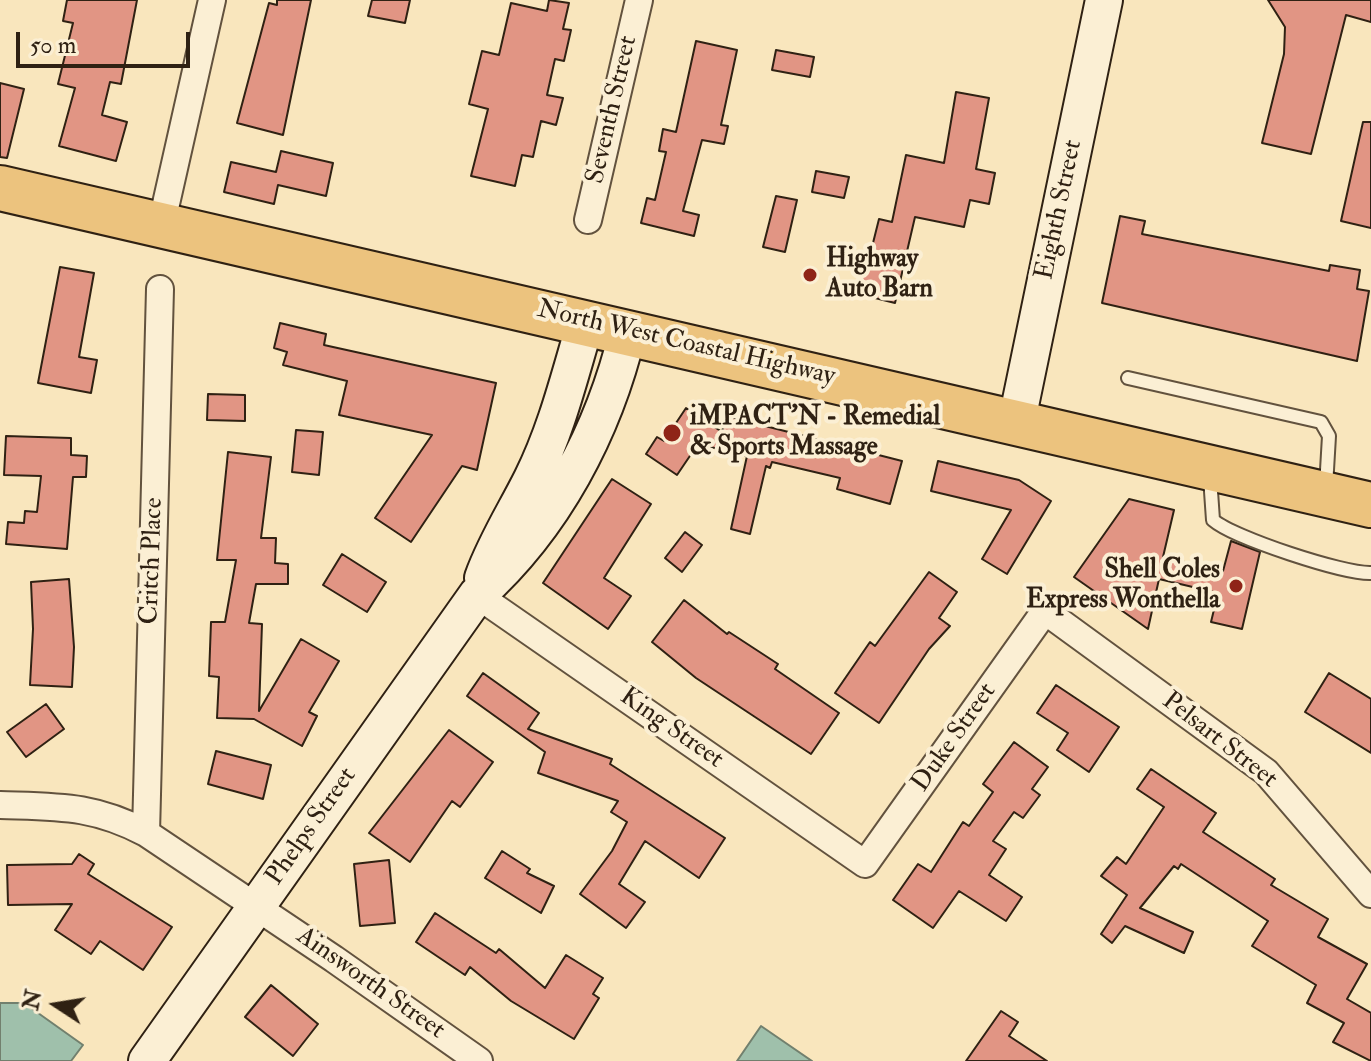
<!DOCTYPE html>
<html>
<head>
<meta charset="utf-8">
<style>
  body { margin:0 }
  #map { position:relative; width:1371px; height:1061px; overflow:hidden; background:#f9e6bd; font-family:"IM FELL Double Pica",serif }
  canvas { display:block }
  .north { position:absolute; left:16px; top:965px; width:80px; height:80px; -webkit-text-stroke:6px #fbefd4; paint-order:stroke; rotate:282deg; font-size:22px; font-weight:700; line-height:32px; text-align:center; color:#2f2113 }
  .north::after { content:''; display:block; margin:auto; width:28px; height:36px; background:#2f2113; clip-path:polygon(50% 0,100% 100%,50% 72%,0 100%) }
  .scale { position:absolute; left:16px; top:32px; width:174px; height:36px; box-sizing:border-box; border:4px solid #2f2113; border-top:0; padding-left:10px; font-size:24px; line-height:28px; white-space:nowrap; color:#2f2113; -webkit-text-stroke:6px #fbefd4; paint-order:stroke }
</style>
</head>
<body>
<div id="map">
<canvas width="1371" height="1061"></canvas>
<div class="north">N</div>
<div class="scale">50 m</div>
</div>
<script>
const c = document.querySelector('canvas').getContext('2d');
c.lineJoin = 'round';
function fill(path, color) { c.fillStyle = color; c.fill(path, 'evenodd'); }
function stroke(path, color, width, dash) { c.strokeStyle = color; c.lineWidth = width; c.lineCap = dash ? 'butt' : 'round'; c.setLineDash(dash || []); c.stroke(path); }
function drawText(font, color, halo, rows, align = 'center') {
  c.font = font + ' "IM FELL Double Pica",serif'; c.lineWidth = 8; c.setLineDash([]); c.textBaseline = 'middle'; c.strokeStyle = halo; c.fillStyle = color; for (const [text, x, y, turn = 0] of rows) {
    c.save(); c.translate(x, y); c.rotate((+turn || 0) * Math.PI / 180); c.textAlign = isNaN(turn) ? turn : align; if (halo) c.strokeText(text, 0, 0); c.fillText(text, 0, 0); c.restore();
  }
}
const water = new Path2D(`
  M0,1003H24L83,1045L71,1061H0Z
  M761,1026L812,1061H737Z`);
fill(water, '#9fc0ab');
stroke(water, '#72806e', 2);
const building = new Path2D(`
  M67,0H137L121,84L110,82L102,115L127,122L116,161L59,146L75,88L58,84L73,23L63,21Z
  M277,0H311L283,135L237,123L269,3L277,5Z
  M372,0H410L405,23L368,16Z
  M549,0L569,3L563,29L571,30L564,61L555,59L547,95L563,98L556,125L541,121L533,157L522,155L515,186L471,176L488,109L469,104L482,51L499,55L511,3L547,11Z
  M1268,0H1371V22L1346,15L1311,154L1262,143L1284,54L1285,27Z
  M696,41L737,50L721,125L728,126L724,144L702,140L683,211L699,215L694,236L641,223L647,198L655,200L666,152L659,151L663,129L676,132Z
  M776,50L814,57L810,77L772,70Z
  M0,83L24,89L7,158L0,157Z
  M956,92L989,98L976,169L995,173L989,204L970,200L964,227L915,217L895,303L855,293L865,250L871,251L879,219L892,222L906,155L944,163Z
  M1363,122H1371V228L1341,221Z
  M281,151L333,163L326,196L278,185L274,204L224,192L231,162L276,172Z
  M816,171L849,177L844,198L812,192Z
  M776,196L797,200L785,252L763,247Z
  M1120,216L1145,221L1142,234L1329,271L1330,265L1360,270L1357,289L1369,291L1357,361L1102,303Z
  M60,267L94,273L79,357L97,360L91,393L38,383Z
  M280,323L326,334L324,345L496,383L477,470L462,466L411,542L375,518L432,435L339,415L347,381L283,365L287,352L274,348Z
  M208,394L245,395V421L207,420Z
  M686,408L722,432L726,416L902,461L890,504L837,489L840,478L772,462L770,468L766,466L750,534L731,529L747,456L698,444L677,475L646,454L657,437L664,441Z
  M296,430L323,432L319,475L292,472Z
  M6,436L71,438V455L87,456L86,477H73L67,549L6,544L8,522L24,523L25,511L37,512L41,476L4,475Z
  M228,452L271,457L261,538H276L275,563L288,564V584H256L249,623L262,624L259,711L301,639L339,661L309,712L317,716L302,746L254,719L217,718L219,677L209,676L211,622H225L236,560H217Z
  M938,461L1019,480L1051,501L1007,574L982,559L1011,510L931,491Z
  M612,479L651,504L604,578L631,596L608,629L543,583Z
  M1129,499L1174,510L1163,557L1223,571L1231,541L1260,552L1242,629L1211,622L1218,593L1159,579L1148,629L1074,577Z
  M685,532L702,545L682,572L665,558Z
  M342,554L386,582L367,612L323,585Z
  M929,572L957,592L939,618L950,626L929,649L879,723L835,693L870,642L875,646Z
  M69,579L74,647L72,687L30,685L33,629L31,582Z
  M684,600L727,634L729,632L778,664L775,669L839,713L811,754L696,678L652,642Z
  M483,673L539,713L528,729L612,759L610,764L725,838L699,878L645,841L619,884L645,902L626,928L580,894L612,851L627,822L611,812L618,801L538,773L545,752L467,696Z
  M1329,673L1371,699V753L1305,712Z
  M1056,685L1119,727L1089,772L1057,750L1068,733L1037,713Z
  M46,704L64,729L26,757L7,732Z
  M449,730L493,762L460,807L452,801L410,862L369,833Z
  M1014,742L1048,767L1032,789L1040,795L1023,818L1014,812L993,841L1006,849L989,875L1022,897L1006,921L959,891L933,928L893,900L918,864L931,872L963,822L969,826L993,792L983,784Z
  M216,751L271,765L263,799L208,784Z
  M1151,769L1216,813L1203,832L1275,879L1271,885L1328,919L1318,937L1367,964L1347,999L1371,1013V1061L1333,1042L1344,1023L1307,1003L1316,985L1252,946L1268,921L1181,864L1178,869L1174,866L1140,908L1193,932L1184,953L1125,926L1112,943L1101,934L1127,895L1101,876L1117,857L1126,864L1164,807L1137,789Z
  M502,851L530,869L527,873L554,886L541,913L485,878Z
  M79,854L94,864L88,874L172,927L143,970L100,941L91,954L55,930L72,904L8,905L7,865L72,864Z
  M389,860L395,923L360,926L354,864Z
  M435,913L496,953L499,949L545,988L566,955L603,978L593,994L599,998L574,1039L511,1001L470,967L465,975L416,942Z
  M271,985L318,1024L293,1056L245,1017Z
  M1001,1011L1018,1022L1009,1036L1047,1061H966Z`);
fill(building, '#e19584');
stroke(building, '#2f2113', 2);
const lane = new Path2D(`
  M1128,378L1321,422L1329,436L1326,487
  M1210,477L1213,520C1234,538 1344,574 1371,573`);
const street = new Path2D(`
  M588,220L639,0
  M161,226L212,0
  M477,595L865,864L1045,611L1266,772L1371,894
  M0,805C58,807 93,805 146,833L334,959L479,1061
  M146,833L160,289`);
const secondary = new Path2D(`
  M1017,420L1104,0
  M483,578C496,542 515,513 532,479C557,429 570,374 586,321
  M147,1061L477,595C554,526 604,431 628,331`);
const highway = new Path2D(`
  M0,188L1371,505`);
stroke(lane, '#62523e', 16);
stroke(street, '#62523e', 30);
stroke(secondary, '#2f2113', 40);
stroke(highway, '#2f2113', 48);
stroke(lane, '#fbefd4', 12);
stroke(street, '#fbefd4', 26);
stroke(secondary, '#fbefd4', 36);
stroke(highway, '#ecc37e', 44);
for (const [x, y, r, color] of [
  [810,275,8,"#8f2418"],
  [672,433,10,"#8f2418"],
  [1236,586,8,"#8f2418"]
]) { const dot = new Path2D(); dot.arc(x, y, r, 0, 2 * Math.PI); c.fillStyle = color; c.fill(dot); stroke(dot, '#fbefd4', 3); }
drawText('26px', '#2f2113', '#fbefd4', [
  ["Seventh Street",613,110,-77],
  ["Eighth Street",1060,210,-78],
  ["North West Coastal Highway",686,344,13],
  ["Critch Place",153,561,-88],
  ["King Street",671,729,35],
  ["Duke Street",955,738,-55],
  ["Pelsart Street",1219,741,38],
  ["Phelps Street",312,827,-55],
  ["Ainsworth Street",370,984,35]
]);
drawText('bold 26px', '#2f2113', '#fbefd4', [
  ["Highway",826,260],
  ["Auto Barn",826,290],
  ["iMPACT'N - Remedial",690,418],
  ["& Sports Massage",690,448],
  ["Shell Coles",1220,571,"right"],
  ["Express Wonthella",1220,601,"right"]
], 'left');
</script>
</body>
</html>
